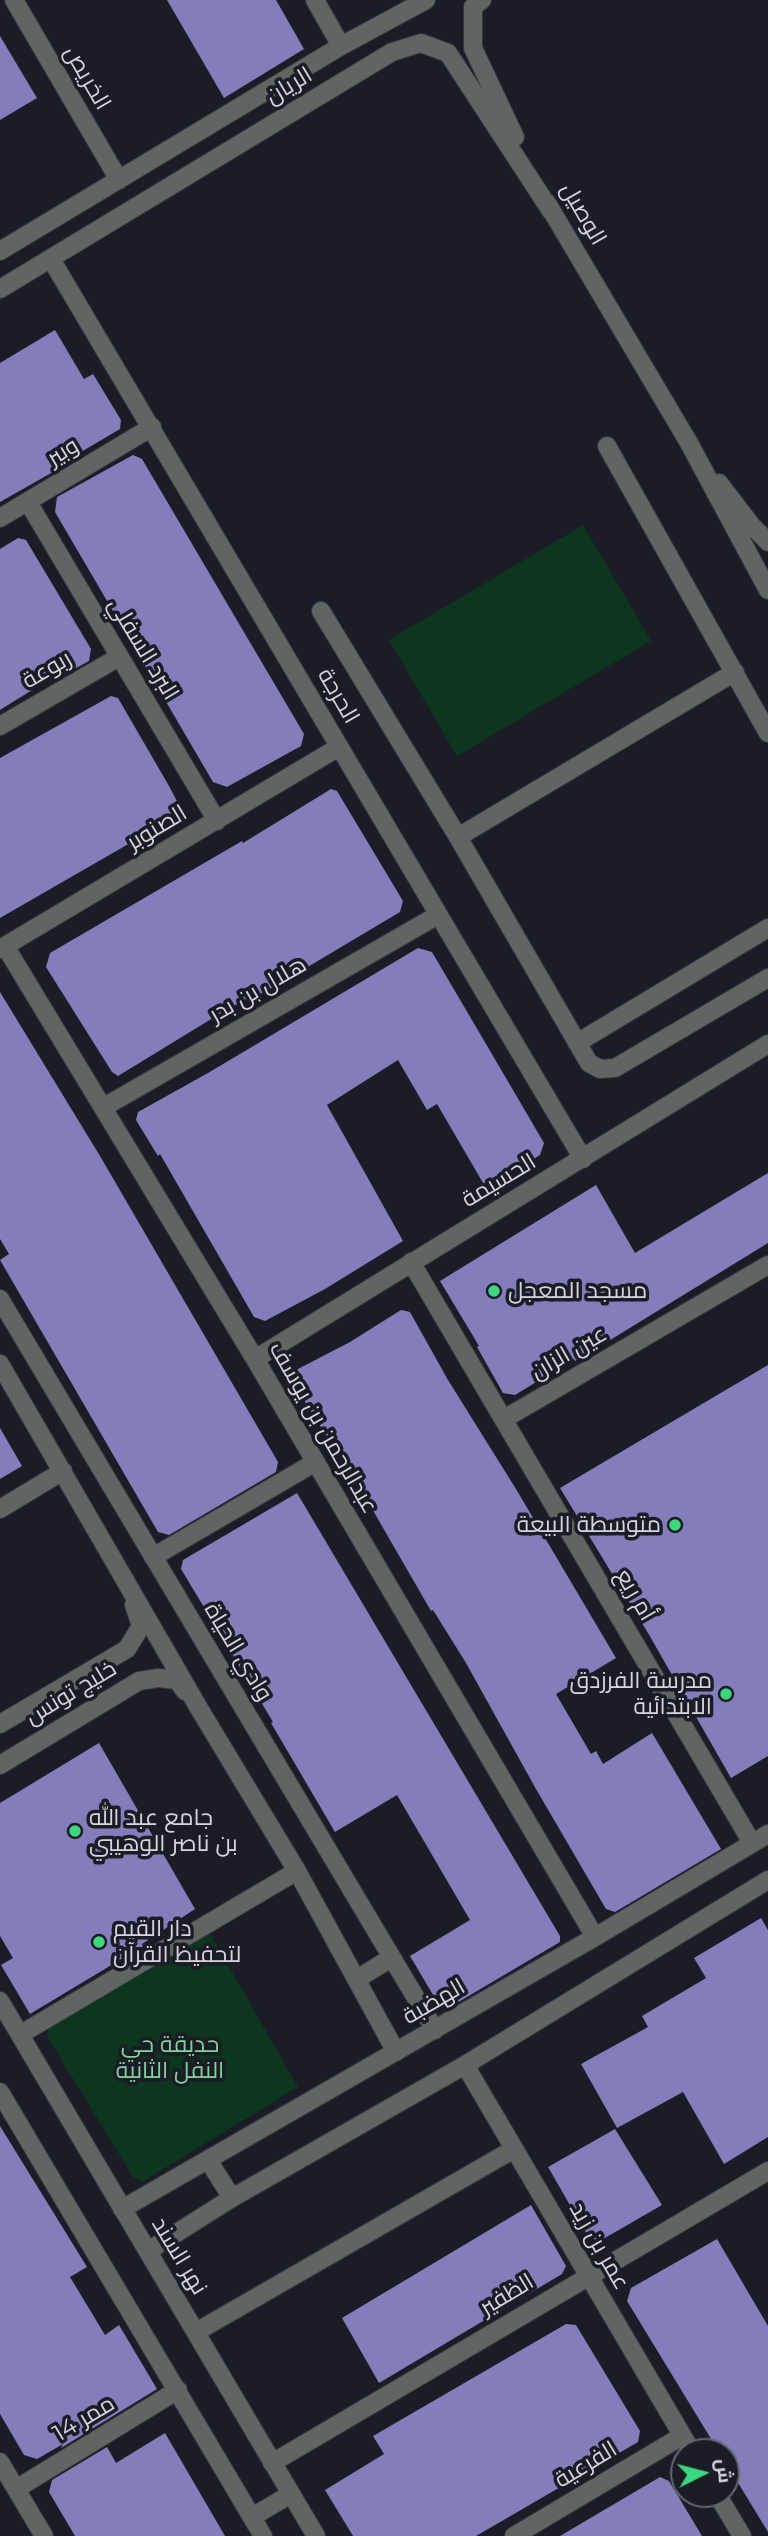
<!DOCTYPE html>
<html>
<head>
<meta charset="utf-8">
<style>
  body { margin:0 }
  #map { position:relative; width:768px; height:2536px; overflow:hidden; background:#1c1c27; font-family:Montserrat,Cairo,sans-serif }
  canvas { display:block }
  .north { position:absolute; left:670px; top:2438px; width:70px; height:70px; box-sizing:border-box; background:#1c1c27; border:2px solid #666670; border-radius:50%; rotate:84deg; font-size:19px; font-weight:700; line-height:28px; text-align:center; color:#d5d5dd }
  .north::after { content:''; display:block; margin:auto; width:24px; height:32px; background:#3cd77e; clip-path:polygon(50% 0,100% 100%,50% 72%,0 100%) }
</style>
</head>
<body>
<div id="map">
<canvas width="768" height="2536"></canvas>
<div class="north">ش</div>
</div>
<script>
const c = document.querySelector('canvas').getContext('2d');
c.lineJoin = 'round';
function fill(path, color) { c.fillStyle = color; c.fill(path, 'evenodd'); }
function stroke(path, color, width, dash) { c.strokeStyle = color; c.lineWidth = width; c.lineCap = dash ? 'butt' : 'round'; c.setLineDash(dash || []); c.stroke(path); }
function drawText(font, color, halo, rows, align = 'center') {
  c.font = font + ' Montserrat,Cairo,sans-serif'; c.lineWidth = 7; c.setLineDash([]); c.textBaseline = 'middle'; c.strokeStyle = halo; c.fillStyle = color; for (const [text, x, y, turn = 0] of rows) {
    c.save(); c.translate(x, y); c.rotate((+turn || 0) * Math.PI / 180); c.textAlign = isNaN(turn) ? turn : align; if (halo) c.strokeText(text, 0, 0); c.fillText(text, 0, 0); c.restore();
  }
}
fill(new Path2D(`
  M583,525L651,641L457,756L389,640Z
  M208,1930L298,2087L142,2182L133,2177L47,2036L49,2024Z`), '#0c361d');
fill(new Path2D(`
  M167,0H276L304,49L224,98Z
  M0,36L37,98L0,120Z
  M55,330L84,379L93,374L121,420L120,429L81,452L83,455L0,502V363Z
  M133,455L142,459L304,734L301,746L227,787L213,782L55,512L57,497Z
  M18,538L26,540L91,649L89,661L63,675L61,672L0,710V549Z
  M111,696L118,698L169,786L180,807L177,816L0,918V758Z
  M331,789L337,791L403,901L400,912L279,984L247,1001L246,999L208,1021L118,1076L112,1072L46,967L50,953L242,841L243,843Z
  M418,948L432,952L496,1061L544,1143L540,1155L486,1188L437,1104L427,1110L398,1060L327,1105L403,1241L325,1289L265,1321L254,1317L160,1154L158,1156L136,1120L138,1112L208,1073Z
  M0,992L100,1156L278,1462L276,1472L169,1535L158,1532L0,1260L9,1254L0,1239Z
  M768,1173V1243L607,1342L575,1361L574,1359L515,1395L503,1393L477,1347L479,1346L440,1281L596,1185L635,1253Z
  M401,1310L410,1312L448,1380L516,1489L616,1658L556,1694L591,1754L596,1751L603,1764L652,1733L721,1849L615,1912L606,1909L536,1789L466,1663L433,1610L431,1611L371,1507L294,1384L296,1370L350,1342Z
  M768,1365V1756L731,1778L648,1633L560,1488Z
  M0,1428L22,1466L0,1479Z
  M297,1493L560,1936V1942L450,2007L439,2005L410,1956L470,1920L397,1795L335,1832L271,1723L273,1722L181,1569L183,1560Z
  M99,1743L195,1909L142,1944L143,1946L30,2014L1,1965L13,1958L0,1936V1803Z
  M761,1918L768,1930V2137L724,2164L683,2092L617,2128L581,2064L648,2027L642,2016L706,1978L694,1958Z
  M0,2126L87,2267L70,2277L105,2335L119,2325L157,2389L61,2448L63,2444L37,2459L24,2455L0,2414Z
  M615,2129L662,2205L598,2242L586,2233L548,2167Z
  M531,2205L566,2266L562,2274L379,2383L342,2318Z
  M717,2239L768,2326V2532L726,2463V2452H719L627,2301L631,2288Z
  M566,2324L576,2325L640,2431L638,2442L476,2536H353L325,2490L384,2454L373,2436Z
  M165,2433L225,2536H75L49,2492L52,2480L107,2447L116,2463Z
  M660,2477L669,2481L702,2536H560Z`), '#817ebb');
const minor = new Path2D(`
  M14,0L119,180
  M315,0L341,46
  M482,0L473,7V48L515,137
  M547,203L689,443L768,590
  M0,251L341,46L426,0
  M51,259L583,1159
  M0,289L392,52L421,43L448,53L551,211
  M607,446L768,733
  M719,483L752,526L768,542
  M28,502L217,821
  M0,518L152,427
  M321,611L458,837L589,1063L600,1069L615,1068L768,978
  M0,726L119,657
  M458,837L735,672
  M5,946L255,1359L595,1937
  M0,949L339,747
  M577,1043L768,928
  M104,1107L438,915
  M411,1262L752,1843
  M0,1299L435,2030
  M255,1359L768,1044
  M0,1364L200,1710L297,1871L396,2052
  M504,1419L768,1265
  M0,1509L63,1471
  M153,1557L314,1463
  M0,1724L127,1649L141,1626L134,1605
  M0,1765L139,1681L158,1678L177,1680L185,1691
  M357,1979L391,1958
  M0,2001L316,2536
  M21,2034L297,1871
  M465,2065L692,2452
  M0,2092L263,2536
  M208,2160L232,2198
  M122,2209L595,1937L768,1834
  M148,2251L232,2198L465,2065L768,1880
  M196,2332L514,2149
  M0,2462L44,2536
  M272,2463L768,2171
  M16,2489L178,2390
  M717,2494L742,2536
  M252,2517L291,2494
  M514,2536L682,2436`);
stroke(minor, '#363640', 20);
stroke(minor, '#5f6560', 18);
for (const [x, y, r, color] of [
  [494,1291,7,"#3cd77e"],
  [675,1525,7,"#3cd77e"],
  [726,1694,7,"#3cd77e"],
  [75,1831,7,"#3cd77e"],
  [99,1942,7,"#3cd77e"]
]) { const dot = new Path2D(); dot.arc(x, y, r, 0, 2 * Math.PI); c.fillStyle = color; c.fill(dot); stroke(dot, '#1c1c27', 2.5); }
drawText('23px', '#d5d5dd', '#1c1c27', [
  ["الخريص",87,78,60],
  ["الريان",289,86,-31],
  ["الوصيل",583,214,60],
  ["وبير",63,452,-31],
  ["البرد السفلي",143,649,59],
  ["ربوعة",47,670,-30],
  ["الحرجة",338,696,60],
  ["الصنوبر",157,828,-31],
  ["هلال بن بدر",258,990,-30],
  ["الحسيمة",499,1181,-31],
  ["عين الزان",569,1353,-30],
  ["عبدالرحمن بن يوسف",323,1428,60],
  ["أم ريع",635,1595,60],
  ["وادي الحياة",238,1652,59],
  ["خليج تونس",71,1693,-31],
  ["الهضبة",434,2002,-30],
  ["عمر بن زيد",599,2246,60],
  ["نهر السند",179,2256,59],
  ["الظفير",507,2295,-31],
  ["ممر 14",84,2419,-31],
  ["الفرعية",586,2465,-31]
]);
drawText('23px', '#d5d5dd', '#1c1c27', [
  ["مسجد المعجل",508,1291],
  ["متوسطة البيعة",661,1525,"right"],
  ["مدرسة الفرزدق",712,1681,"right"],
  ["الابتدائية",712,1707,"right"],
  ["جامع عبد الله",89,1818],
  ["بن ناصر الوهيبي",89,1844],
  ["دار القيم",113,1929],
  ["لتحفيظ القرآن",113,1955]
], 'left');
drawText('23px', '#7dd599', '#1c1c27', [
  ["حديقة حي",170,2045],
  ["النفل الثانية",170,2071]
]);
</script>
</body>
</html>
